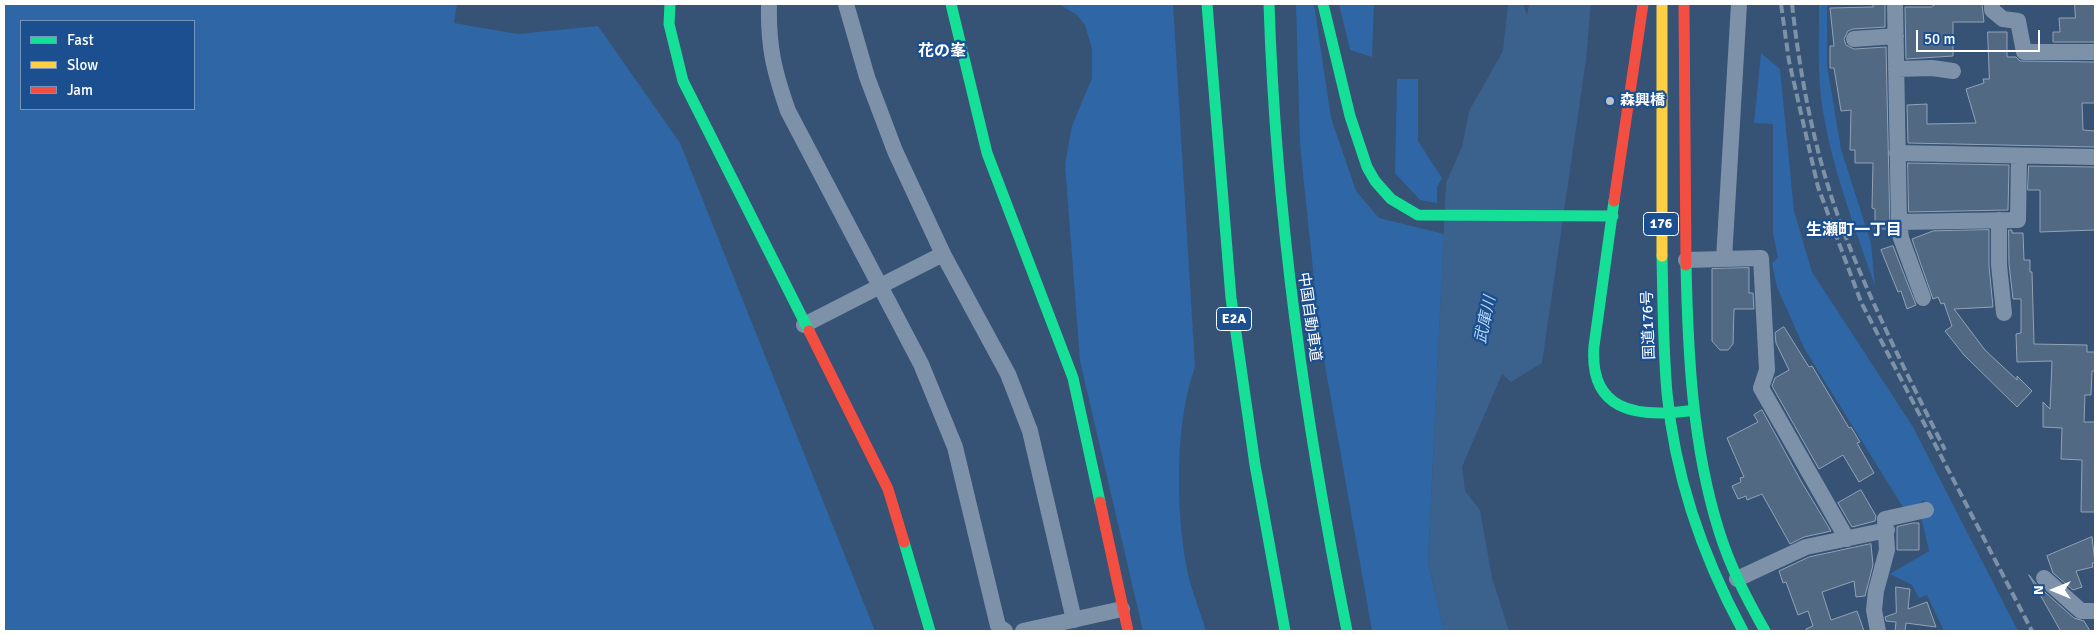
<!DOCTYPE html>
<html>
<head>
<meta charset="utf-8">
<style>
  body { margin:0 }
  #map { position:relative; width:2099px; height:635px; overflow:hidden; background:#365274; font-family:Signika,sans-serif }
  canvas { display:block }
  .frame { position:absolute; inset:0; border:5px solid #fff; pointer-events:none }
  .legend { position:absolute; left:20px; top:20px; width:175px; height:90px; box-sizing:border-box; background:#1b4f8f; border:1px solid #7695bc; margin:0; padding:6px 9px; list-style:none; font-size:15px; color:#fff }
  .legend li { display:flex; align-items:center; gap:10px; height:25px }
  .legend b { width:25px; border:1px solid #7695bc }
  .north { position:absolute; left:2029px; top:565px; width:50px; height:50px; -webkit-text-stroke:4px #1b4f8f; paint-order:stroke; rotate:270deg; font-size:14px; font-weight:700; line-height:20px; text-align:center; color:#fff }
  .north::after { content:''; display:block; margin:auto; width:18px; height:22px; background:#fff; clip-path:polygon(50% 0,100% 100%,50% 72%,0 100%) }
  .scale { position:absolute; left:1916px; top:30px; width:124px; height:22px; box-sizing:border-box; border:2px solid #fff; border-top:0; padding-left:6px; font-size:15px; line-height:18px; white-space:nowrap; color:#fff; -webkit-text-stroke:4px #1b4f8f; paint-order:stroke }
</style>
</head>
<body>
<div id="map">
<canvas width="2099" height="635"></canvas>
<div class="frame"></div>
<ul class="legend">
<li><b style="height:6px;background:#16e098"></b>Fast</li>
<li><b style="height:6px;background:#ffcf43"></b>Slow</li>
<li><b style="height:6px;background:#f24e42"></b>Jam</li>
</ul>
<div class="north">N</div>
<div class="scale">50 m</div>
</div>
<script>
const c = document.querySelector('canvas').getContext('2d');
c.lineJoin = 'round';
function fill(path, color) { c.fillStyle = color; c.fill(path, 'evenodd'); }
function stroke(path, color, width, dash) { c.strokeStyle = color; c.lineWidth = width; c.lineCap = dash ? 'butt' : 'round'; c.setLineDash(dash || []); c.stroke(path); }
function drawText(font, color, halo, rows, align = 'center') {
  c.font = font + ' Signika,"Noto Sans JP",sans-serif'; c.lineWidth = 4.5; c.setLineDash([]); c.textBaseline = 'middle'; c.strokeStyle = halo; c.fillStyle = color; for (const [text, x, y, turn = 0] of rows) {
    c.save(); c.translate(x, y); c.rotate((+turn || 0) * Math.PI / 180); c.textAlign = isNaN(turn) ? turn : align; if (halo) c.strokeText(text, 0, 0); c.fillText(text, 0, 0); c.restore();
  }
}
fill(new Path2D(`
  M4,4H457L454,23L518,34L598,26L680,143L875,631H4ZM194,21V109H21V21Z
  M1059,4H1173L1195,367C1175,422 1176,507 1186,565C1190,587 1200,610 1206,631H1143L1080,361L1065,164L1072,126L1092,78V49L1085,25L1077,15Z
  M1296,4H1314L1331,118L1356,191L1379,218L1444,234L1428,562L1444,631H1372L1320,337L1300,145Z
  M1339,4H1374L1372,57L1350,50Z
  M1819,4H1827V65L1841,149L1871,243L1875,286C1856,231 1832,168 1823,111C1817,76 1819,39 1819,4Z
  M1761,53L1780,69L1794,211L1812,272L1913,427L2018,631H1944L1927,595L1919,598L1912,585L1890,574L1929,551L1921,517L1931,514L1924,500L1906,512L1804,348L1777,287L1772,263L1778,258L1773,233V124L1754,123Z
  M1397,79H1418V141L1442,178L1437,187V203L1420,200L1395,173Z`), '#2f66a5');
fill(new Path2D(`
  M1508,4H1523L1527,15L1529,4H1591L1586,60L1542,363L1511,382L1502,374L1462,467L1465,491L1480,510L1492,578L1509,631H1444L1428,562L1446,183L1462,147L1469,111L1503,51Z`), '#3b618d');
const building = new Path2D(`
  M1873,4H1885V27L1853,29L1848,31L1844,39L1846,45L1854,49L1886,47L1890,229H1875V209L1872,208L1873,163H1855V150H1850L1851,110L1841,111L1834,68H1830V46H1834L1830,8L1873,7Z
  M1936,4H1982L1984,22H1953V56L1906,59L1905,7H1931Z
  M2075,4H2095V42H2053V32H2060L2059,18H2075Z
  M1988,32H2007V57H2016L2020,61L2095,62V103H2082L2083,130L2095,131V147L1908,143L1907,105L1927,104V124L1976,123L1966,89L1984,83L1983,79H1989Z
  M1908,163L2009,165L2008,210L1909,212Z
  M2029,166L2095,167V230L2040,232V190H2028Z
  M1989,230V266L1993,307L1954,309L1985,350L2017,380V376L2032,391L2017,407L1964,355L1945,331L1952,326L1944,303L1941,304L1938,297L1933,299L1912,239L1933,231Z
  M2009,230H2012V233H2023L2024,260H2030V272H2032L2034,344L2087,345V352H2095V371H2092L2091,395H2085L2084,422H2095V512H2081L2082,460L2061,459L2062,428L2043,427V402L2050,409L2052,361L2017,362L2016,334L2021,333V299H2013L2009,264Z
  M1893,246L1916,305L1907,309L1901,291L1898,292L1881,250Z
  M1749,268V293H1753L1754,309H1734L1733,344L1728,350H1720L1712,341V269Z
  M1784,327L1809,367L1812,366L1849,428L1851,427L1860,442L1857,443L1874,473L1859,482L1843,455L1819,469L1772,386L1775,378L1789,370L1776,343L1775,333Z
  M1762,410L1801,481L1831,531L1804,537L1790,544L1762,494L1747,500L1746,496L1738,499L1732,486L1741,482L1740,478L1744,477L1727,438L1758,422L1754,415Z
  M1861,490L1876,516L1875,521L1852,527L1838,503Z
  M1913,523H1919V550H1897V527Z
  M2092,537L2095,563H2092L2093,567L2076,571L2082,587L2073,590L2053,573L2047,556Z
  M1871,544L1873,565L1865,596L1856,597L1854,581L1822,592L1831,620L1857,611L1864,631H1806V629L1813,626L1808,611L1798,615L1786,582L1783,583L1779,571L1809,557Z
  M2029,575L2037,585L2074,618L2084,621L2090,631H2061Z
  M1896,587L1910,589L1908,609L1927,602L1936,627L1906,623L1905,631H1895L1896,622L1886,621L1885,617L1896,613Z`);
fill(building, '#526984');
stroke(building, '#92a2b6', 1);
stroke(new Path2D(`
  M769,4C768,47 774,71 788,111L921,364L955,447L998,626L1005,631
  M846,4L867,77L895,151L943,254L1008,374L1030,431L1074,620
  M1895,4L1899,222L1901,238L1923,298
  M1992,4V10L2003,19L2018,21L2024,52H2095
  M1854,39L1896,36
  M1896,69L1932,68L1953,71
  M1897,153L2095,157
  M1999,220V265L2004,313
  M1899,222L2018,220L2019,156
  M1724,259L1739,4
  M1686,260L1761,258L1767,370L1761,388L1847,539
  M804,325L943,254
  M2044,578L2081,611H2095
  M1737,579L1806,547L1887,530
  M1023,631L1122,609
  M1878,631L1874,610L1876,591L1887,550L1885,519L1926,510`), '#7d92a8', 16);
stroke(new Path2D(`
  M670,4L669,24L683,81L809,331
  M951,4L987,153L1073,378L1100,502
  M1207,4L1231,298L1255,465L1285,631
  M1269,4C1276,218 1305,421 1347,631
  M1323,4L1350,116L1367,167L1375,181L1391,199L1418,215L1613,216
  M1614,201L1594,346C1589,410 1635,418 1688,411
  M1662,256C1663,301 1663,347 1667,393C1675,477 1703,557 1743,631
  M1686,265C1688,354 1692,445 1719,531C1730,567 1747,599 1765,631
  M904,542L930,631`), '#16e098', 11);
stroke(new Path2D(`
  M1662,4V256`), '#ffcf43', 11);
stroke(new Path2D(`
  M1684,4L1686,265
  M1614,201L1643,4
  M809,331L888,489L904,542
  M1100,502L1128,631`), '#f24e42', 11);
stroke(new Path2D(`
  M1781,4L1789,61L1818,187L1861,302L2032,631
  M1792,4C1800,76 1814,150 1839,219C1868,298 1907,374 1945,450`), '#7e92a7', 4, [9, 4]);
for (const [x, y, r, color] of [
  [1610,101,5,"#b9c2ce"]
]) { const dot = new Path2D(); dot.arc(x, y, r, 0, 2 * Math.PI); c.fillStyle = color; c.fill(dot); stroke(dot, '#1b4f8f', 2); }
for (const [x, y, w] of [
  [1661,224,35],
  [1234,319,35]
]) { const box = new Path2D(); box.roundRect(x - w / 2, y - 11.5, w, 23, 4); c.fillStyle = '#1b4f8f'; c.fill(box); stroke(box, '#fff', 1); }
drawText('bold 14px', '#fff', null, [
  ["176",1661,224],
  ["E2A",1234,319]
]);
drawText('bold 15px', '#fff', '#1b4f8f', [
  ["森興橋",1620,101]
], 'left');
drawText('15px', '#fff', '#1b4f8f', [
  ["中国自動車道",1309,317,82],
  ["国道176号",1649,325,-92]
]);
drawText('bold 16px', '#fff', '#1b4f8f', [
  ["花の峯",942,52],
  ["生瀬町一丁目",1854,231]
]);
drawText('italic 16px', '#b5d3f5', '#1b4f8f', [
  ["武庫川",1486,320,-78]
]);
</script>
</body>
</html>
